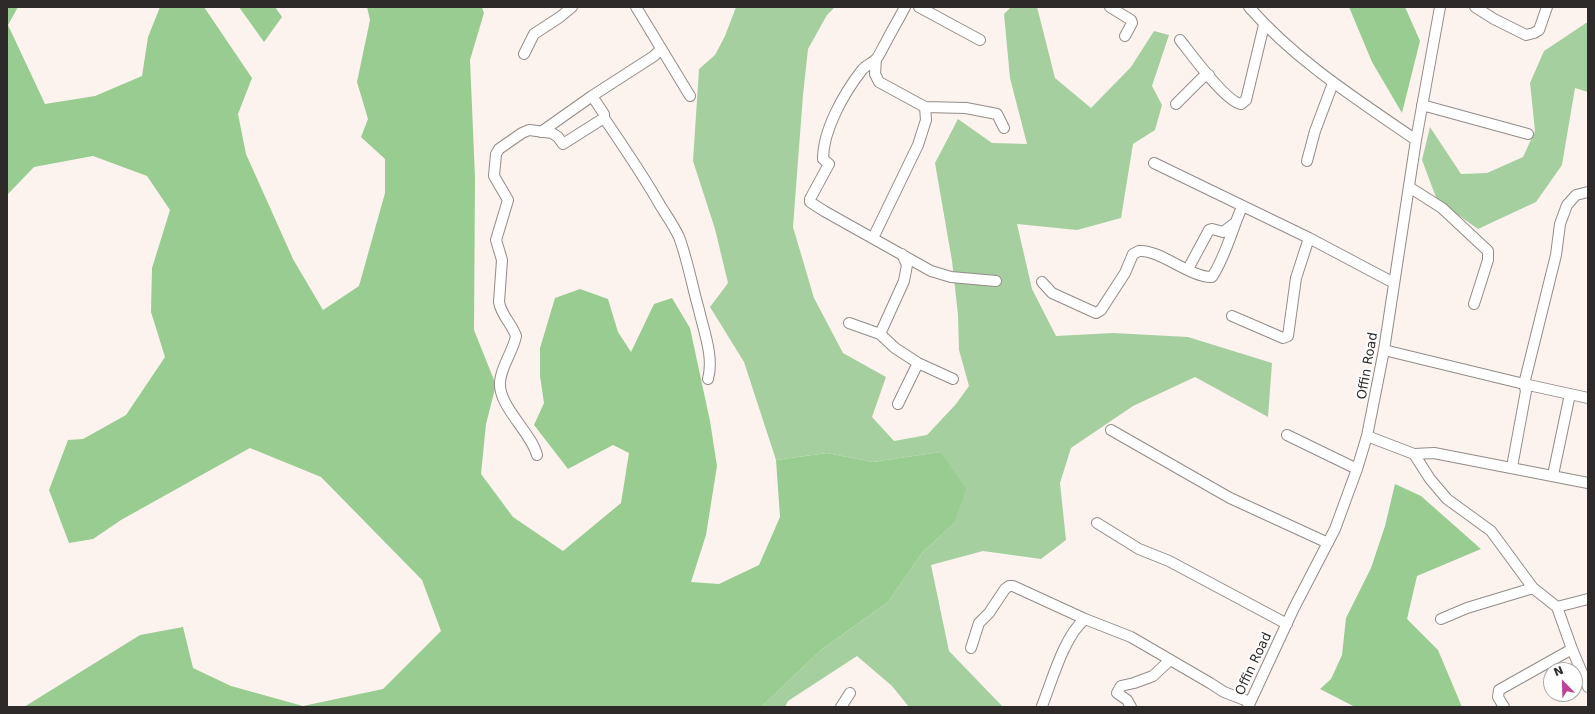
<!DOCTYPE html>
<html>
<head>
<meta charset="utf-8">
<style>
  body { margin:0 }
  #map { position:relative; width:1595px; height:714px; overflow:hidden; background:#fcf3ef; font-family:"DejaVu Sans",sans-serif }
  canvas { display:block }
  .frame { position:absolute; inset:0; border:8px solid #2e2a29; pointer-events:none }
  .north { position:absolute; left:1543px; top:662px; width:40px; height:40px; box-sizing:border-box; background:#fff; border:1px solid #abaaa9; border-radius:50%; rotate:337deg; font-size:11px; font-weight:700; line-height:16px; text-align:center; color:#2e2a29 }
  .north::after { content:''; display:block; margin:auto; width:14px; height:18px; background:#be4395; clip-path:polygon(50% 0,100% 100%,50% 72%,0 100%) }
</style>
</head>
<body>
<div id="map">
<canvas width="1595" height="714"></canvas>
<div class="frame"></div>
<div class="north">N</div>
</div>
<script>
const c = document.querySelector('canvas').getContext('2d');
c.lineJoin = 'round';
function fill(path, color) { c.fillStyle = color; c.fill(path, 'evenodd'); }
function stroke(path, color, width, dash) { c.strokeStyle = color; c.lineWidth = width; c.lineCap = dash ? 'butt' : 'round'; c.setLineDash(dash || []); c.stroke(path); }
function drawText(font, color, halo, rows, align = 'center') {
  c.font = font + ' "DejaVu Sans",sans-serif'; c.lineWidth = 4; c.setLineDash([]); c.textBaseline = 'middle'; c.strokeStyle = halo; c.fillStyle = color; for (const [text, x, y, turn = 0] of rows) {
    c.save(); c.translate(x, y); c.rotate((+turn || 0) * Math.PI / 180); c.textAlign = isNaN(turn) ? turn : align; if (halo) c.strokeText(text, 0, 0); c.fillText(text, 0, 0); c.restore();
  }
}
fill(new Path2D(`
  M736,7H835L827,15L808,49L803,95L793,227L814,298L843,353L886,377L872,417L894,441L927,435L956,404L969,386L959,350L958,315L952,261L935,163L958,119L992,143L1027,144L1010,78L1004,14L1011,7H1037L1055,78L1091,108L1131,67L1154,31L1169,35L1152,86L1162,105L1155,130L1133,144L1121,218L1077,230L1017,224L1032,289L1056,336L1113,333L1188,337L1272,363L1268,417L1195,377L1133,406L1071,448L1060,483L1066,540L1041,559L983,551L931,565L949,651L1003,707H909L892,686L857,656L788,701L785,707H761L821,650L888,602L922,553L954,523L940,452L873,462L827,453L776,460L744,362L710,307L728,283L715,229L693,161L699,69L715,55L725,36Z
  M1586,23H1588V92L1575,88L1562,165L1536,202L1478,229L1437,200L1422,160L1430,127L1461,174L1487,173L1523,157L1535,131L1530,83L1544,51Z`), '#a6cf9f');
fill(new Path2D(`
  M7,7H18L8,25L45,104L95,96L142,76L148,37L160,7H204L252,78L238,114L246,154L293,259L323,310L359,286L385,193V159L361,137L368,119L357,82L370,20L367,7H482L484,13L470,60L475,177L474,330L496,385L486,424L481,474L513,517L563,551L621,503L629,453L613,445L568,469L534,425L544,403L540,376V348L555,298L580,289L608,299L618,332L631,352L654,304L672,298L690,328L710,421L717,466L706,535L691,582L719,584L759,565L780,517L776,460L827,453L873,462L940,452L966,489L954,523L922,553L888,602L821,650L761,707H24L140,635L183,627L193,668L231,686L303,706L383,689L441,631L422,580L321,477L250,448L121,520L93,539L69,543L49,490L68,440L83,439L126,415L165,357L151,312L152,268L170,210L147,176L93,156L34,167L7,195Z
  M239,7H275L282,17L264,42Z
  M1349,7H1405L1420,41L1402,113L1372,62Z
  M1395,484L1421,496L1481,549L1417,576L1407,619L1438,650L1462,707H1355L1320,689L1331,679L1342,655L1346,618L1371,568L1385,526Z`), '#99cc91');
const minor = new Path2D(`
  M636,7L690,96
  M905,7C899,19 892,30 886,42C883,47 880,54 877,58C873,63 866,65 862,70C844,93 823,130 823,159L829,164L810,199V202L824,211L931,271L951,277L996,281
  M919,7L980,40
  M1110,7L1131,20L1132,23L1125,36
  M1249,7C1296,61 1358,100 1416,140
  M1475,7L1494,19L1526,35L1534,33L1539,30L1547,7
  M1180,40C1191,54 1226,102 1241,104L1246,100L1264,25
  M524,54L534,34L560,17L572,7
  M876,59L875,74L879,82L925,107L966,108L997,114L1004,128
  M1176,104L1202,78L1209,75
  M1422,105L1528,134
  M604,118C623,146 643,175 660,205C666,215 674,226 679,237C688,261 692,286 699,310C704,332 714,357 708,379
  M541,132L592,96L654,56L661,49
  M1307,161L1315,131L1333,83
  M1154,163L1309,238L1394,283
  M1409,187L1442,208L1488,251V260L1474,304
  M873,238L918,145L926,120L925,107
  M1188,269L1209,230L1212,229L1223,232L1235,223
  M1042,282L1052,293L1096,313L1101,310L1125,273L1133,254L1139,251C1159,249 1191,278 1212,277C1226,256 1232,229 1242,207
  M1232,316L1283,338L1288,336L1296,278L1309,238
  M849,323L880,334L895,348L918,363L953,379
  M880,334L904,281L907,265L902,254
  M1384,350L1524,384L1588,398
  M898,404L918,363
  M1111,430L1230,498L1328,543
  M1287,435L1357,469
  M1367,436L1414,454L1434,453L1588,483
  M1414,454L1430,479L1447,499L1491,531L1533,588L1557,607L1572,649L1588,687
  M537,455C531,432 498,406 500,382C501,366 513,352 516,336C512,324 501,315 499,302L502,260L496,240L508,200L494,176L496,154L499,149L522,133L529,130L552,133L558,137L563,144L604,118V114L592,96
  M1512,467L1526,391L1524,384L1556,255L1560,224L1567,205L1576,195L1588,192
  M1553,475L1570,394
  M1097,523L1139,549L1169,561L1287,624
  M1557,607L1588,599
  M1441,619L1467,608L1533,588
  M971,648L979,623L989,613L1005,589L1009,586H1013L1085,619L1131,637L1210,683L1224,692L1250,702
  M1042,706C1052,681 1064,636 1085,619
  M841,707L850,693
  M1131,707L1127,700L1117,693L1121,686L1134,683L1153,676L1170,660
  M1248,707L1294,608L1335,529L1357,469L1367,436L1384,350L1416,140L1440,7
  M1504,707L1498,697L1499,690L1572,649`);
stroke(minor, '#938b88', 12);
stroke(minor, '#fff', 10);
drawText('13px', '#2e2a29', '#fff', [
  ["Offin Road",1368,366,-80],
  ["Offin Road",1254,664,-65]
]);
</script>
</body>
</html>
